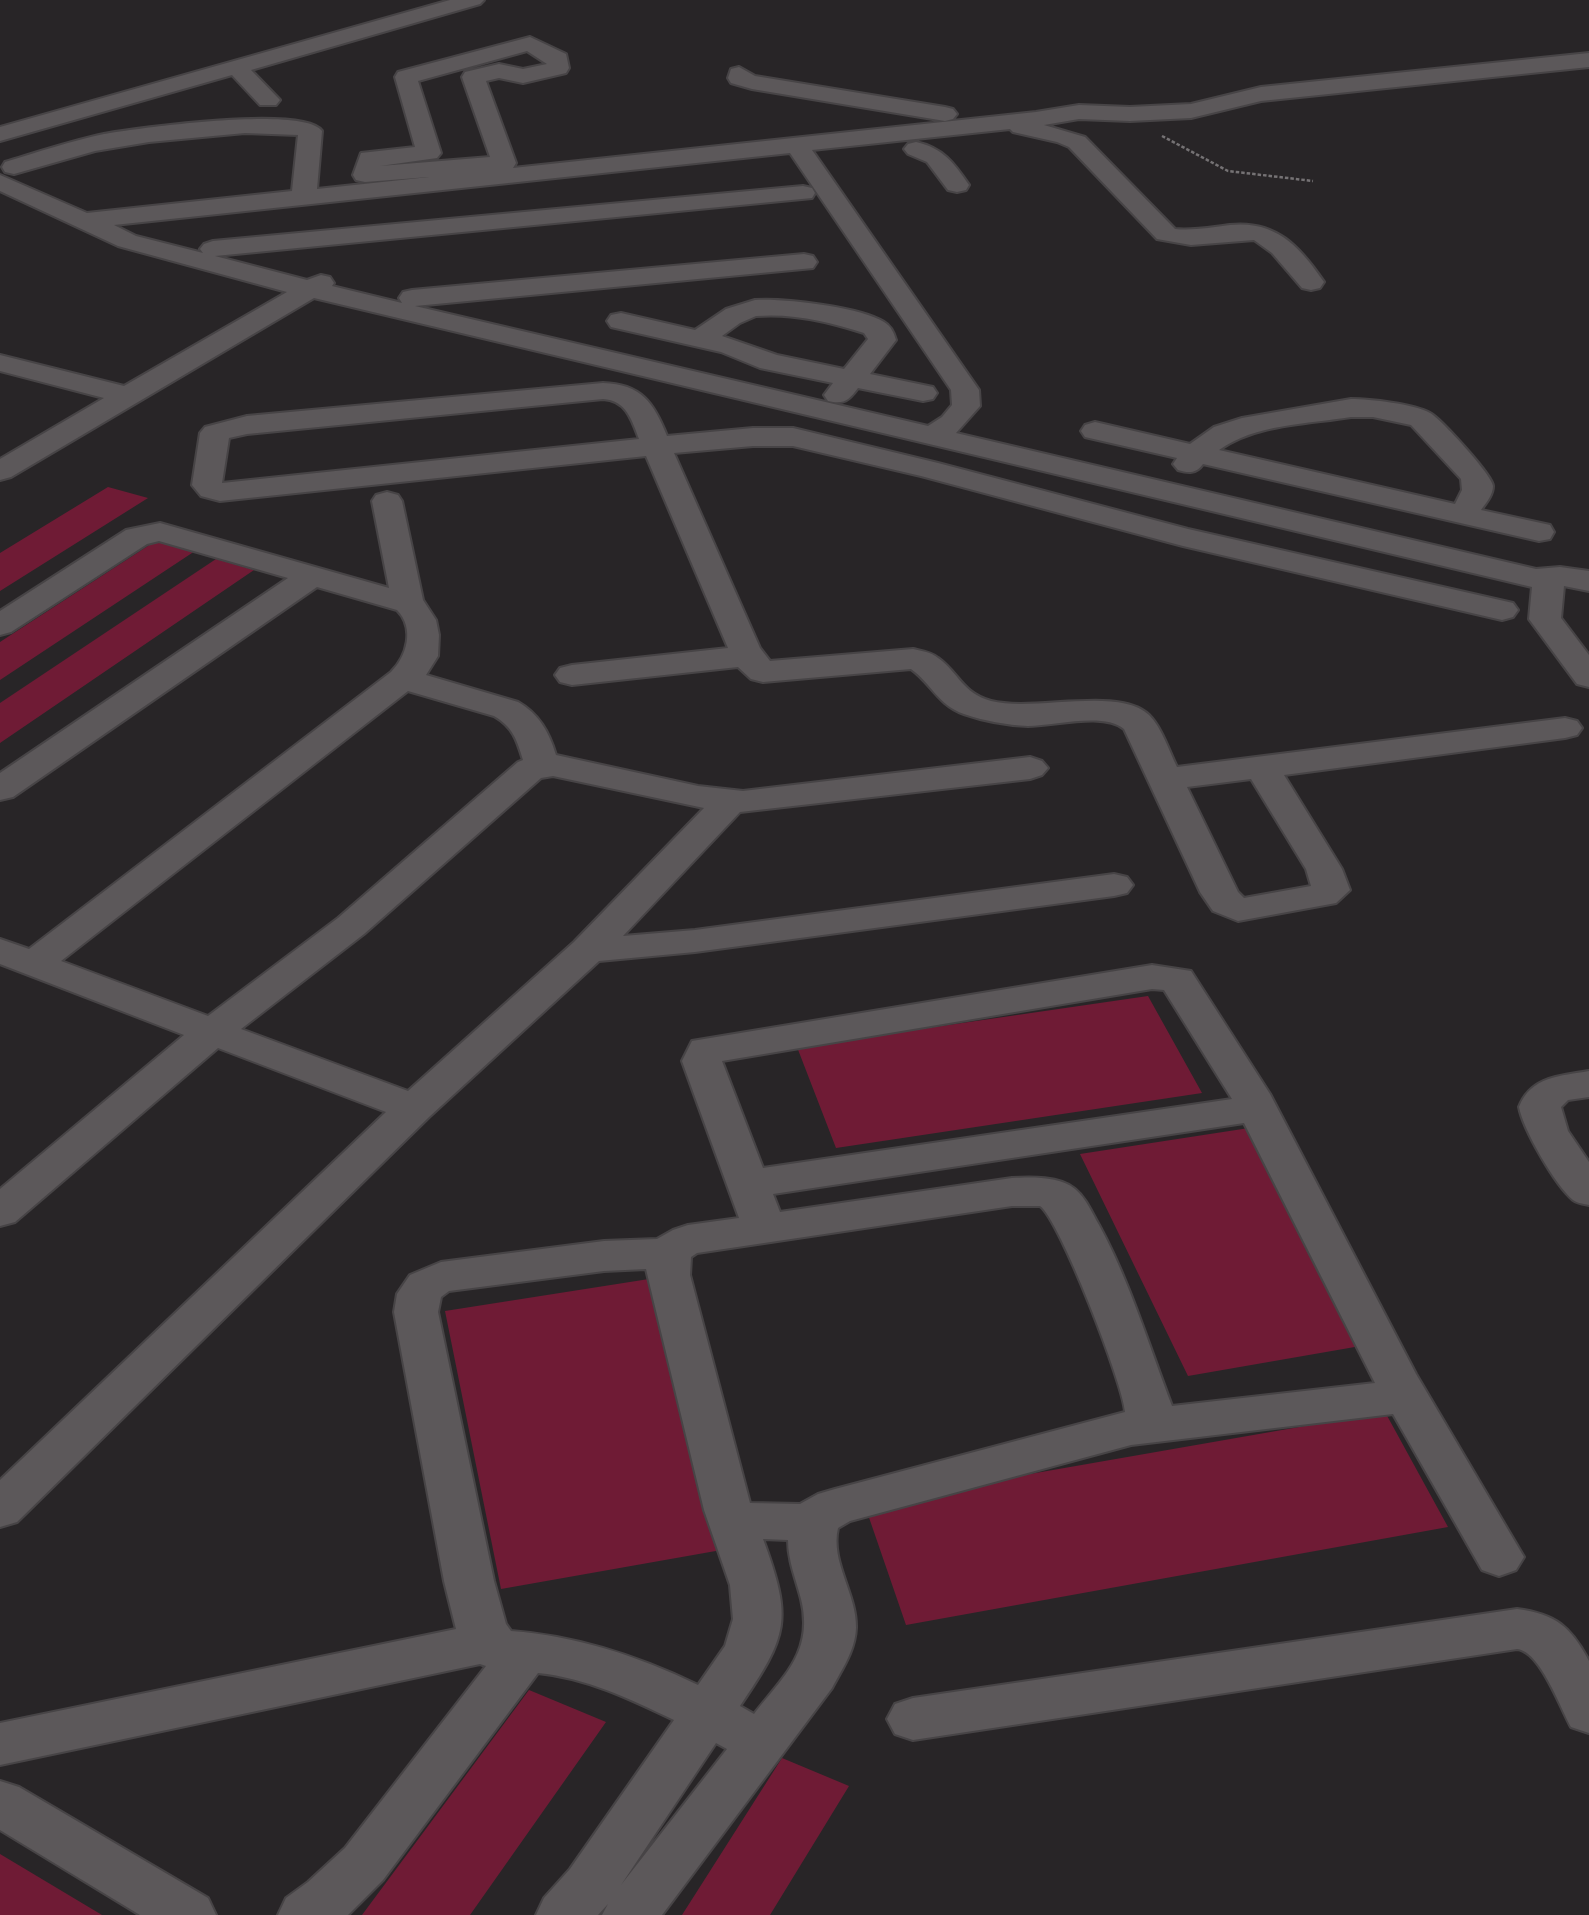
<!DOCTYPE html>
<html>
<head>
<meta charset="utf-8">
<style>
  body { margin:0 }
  canvas { display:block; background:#282527 }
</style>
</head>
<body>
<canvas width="1589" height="1915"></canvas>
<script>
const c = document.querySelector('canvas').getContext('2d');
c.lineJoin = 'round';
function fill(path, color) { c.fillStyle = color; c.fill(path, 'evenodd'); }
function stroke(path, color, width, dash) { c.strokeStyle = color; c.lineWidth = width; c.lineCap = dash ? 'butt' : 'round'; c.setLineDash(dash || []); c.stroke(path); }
fill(new Path2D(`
  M108,487L148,498L0,591V553Z
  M157,540L195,551L0,680V642Z
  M216,559L254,570L0,743V703Z
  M1148,996L1202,1093L836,1148L797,1047Z
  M1249,1128L1372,1344L1188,1376L1080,1154Z
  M649,1279L727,1549L501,1589L445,1311Z
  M1385,1412L1448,1527L906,1625L864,1503Z
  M529,1690L606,1722L470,1915H362Z
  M782,1758L849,1786L770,1915H682Z
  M0,1854L102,1915H0Z`), '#6f1b35');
const minor = new Path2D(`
  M450,0H484L480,4L251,70L280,100L276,105H260L232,75L0,141V127Z
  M530,37L566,54L569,68L566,73L523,83L499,78L486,81L516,163L513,168L1036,112L1079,105L1130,107L1191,104L1261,87L1589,53V67L1261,101L1191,118L1130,121L1079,119L1044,125L1085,137L1175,229C1193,231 1212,227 1230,225C1276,220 1300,247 1324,282L1320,288L1311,290L1302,288L1272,253L1254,240L1191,245L1157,239L1069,147L1057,142L1013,132L1010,129L812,150L979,390L980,406L956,433L1536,569L1560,567L1589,571V591L1564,586L1561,618L1589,655V687L1577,684L1529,619L1532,587L314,298L11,477L0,480V459L104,398L0,371V355L124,386L287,292L118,246L0,191V175L87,213L292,191L298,135L245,133L149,142L95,151L14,174L5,172L2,167L5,162C38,152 71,141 104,134C138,128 304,105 322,131L317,189L429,177L365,182L356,180L353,175L361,153L415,147L395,77L398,72ZM527,51L547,64L523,69L499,64L465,72L462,77L490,157L380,166L437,158L441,153L418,81ZM790,153L951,390L952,405L942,417L928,426L415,306L813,268L817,262L813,256L804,254L412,290L403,292L399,298L402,303L332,286L334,283L330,277L321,275L307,280L215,256L812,198L815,193L812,188L803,186L213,241L204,244L200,249L203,253L136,236L114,225Z
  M739,67L755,76L945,107L953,109L957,114L953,119L945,121L752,89L731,83L728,78L731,69Z
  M916,142C943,148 954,163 969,185L966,190L957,192L948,190L927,162L908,154L904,149L908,144Z
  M755,300C783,298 861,307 884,322C891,326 894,333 896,340L870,374L933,387L937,393L933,399L923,401L858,388C849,400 844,405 828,401L824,395L833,383L760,368L721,352L611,327L607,321L611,315L621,313L695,330L726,309ZM756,316C794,313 829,322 864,333L868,339L844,369L777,355L722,336L740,323Z
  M603,383C641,384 654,403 667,436L753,428H793L938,463L1188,529L1513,603L1518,610L1513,617L1502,620L1183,546L921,476L793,446H753L674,453L760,648L770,661L913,649C922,651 931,652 938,658C959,673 962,693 991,701C1034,712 1119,686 1149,715C1162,728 1169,751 1177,767L1565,718L1577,721L1582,728L1577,735L1565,738L1284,775L1342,869L1350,890L1336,903L1238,921L1213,911L1200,892L1124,729C1104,712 1054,726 1028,726C1007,725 984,721 964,714C938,705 931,683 911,669L763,682L751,679L738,667L572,685L560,682L555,675L560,668L572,665L728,648L646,456L220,501L201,496L192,485L200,433L205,427L247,416ZM603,399C626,400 632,420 639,439L222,483L229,438L247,434ZM1251,779L1306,869L1311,886L1244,898L1238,892L1187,787Z
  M1351,399C1370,399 1414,404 1430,413C1440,418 1493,476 1493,486C1493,495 1486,503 1481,510L1550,525L1554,532L1550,539L1539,541L1203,464C1196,474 1188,473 1178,470L1173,464L1177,458L1085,437L1081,431L1085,425L1095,422L1190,444L1214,427L1242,418ZM1351,417H1373L1411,425L1461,479L1462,490L1455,504L1219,450C1255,424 1308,424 1351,417Z
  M387,492L398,495L402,501L423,600L436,620L439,635L438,656L426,675L518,702C539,714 549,732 556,755L698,786L743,791L1030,757L1042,761L1048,768L1042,775L1030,779L740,812L623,936L695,930L1114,874L1127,877L1133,885L1127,893L1114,896L695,952L599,961L429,1117L17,1522L0,1527V1480L386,1112L218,1048L15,1222L0,1226V1189L184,1035L0,964V939L29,949L391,672C407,656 415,628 397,610L317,587L13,797L0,800V773L288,578L159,541L147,544L11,632L0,635V611L126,530L160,523L389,588L372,501L376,495ZM408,691L494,716C513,727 517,740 523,760L518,762L338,918L208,1016L61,961ZM553,776L704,808L574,942L408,1091L241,1029L364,934L541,778Z
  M1152,965L1191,971L1270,1094L1416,1374L1524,1557L1516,1570L1499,1576L1482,1570L1393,1414L1131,1445L850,1521L838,1528C830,1562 857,1594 856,1628C855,1651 842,1669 832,1688L662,1915H602L608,1904L598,1915H536L544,1898L570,1869L674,1720C630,1699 587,1678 538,1673L383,1880L348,1915H278L286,1898L308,1882L345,1848L486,1666L480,1664L0,1765V1723L456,1629L444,1581L394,1312L397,1294L410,1275L441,1262L604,1241L657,1239L673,1230L688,1225L739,1218L682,1061L692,1041ZM1152,989L1164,990L1232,1099L763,1168L722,1061ZM1244,1123L1375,1383L1172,1406C1149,1346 1130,1282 1099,1225C1092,1213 1086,1198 1075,1189C1060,1176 1031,1177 1012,1178L780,1212L773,1194ZM1012,1206H1040C1059,1218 1124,1386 1125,1412L835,1489L818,1494L800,1504L750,1503L690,1275L691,1257L697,1253ZM646,1269L704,1510L730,1585L733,1619L725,1646L698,1685C638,1656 577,1636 511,1631L506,1624L494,1581L438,1312L441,1297L449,1291L604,1271ZM763,1539L788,1540C788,1561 796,1579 801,1599C814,1651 784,1676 754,1714L740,1706C788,1635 793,1621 763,1539ZM716,1743L727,1749L621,1885Z
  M1589,1071V1097L1568,1100L1561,1107L1568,1131L1589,1162V1205C1584,1204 1577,1203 1573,1200C1555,1185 1523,1129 1519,1107C1531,1076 1561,1076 1589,1071Z
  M1517,1609C1556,1614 1571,1627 1589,1661V1733L1571,1727C1560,1707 1540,1651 1517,1649L913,1740L895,1734L887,1719L895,1704L913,1698Z
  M0,1781L19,1787L208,1898L216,1915H140L0,1830Z`);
stroke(minor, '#474446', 4);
stroke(new Path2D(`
  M1162,136L1228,171L1313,181`), '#757274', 2.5, [3.5, 2]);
fill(minor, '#5c585a');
</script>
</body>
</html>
